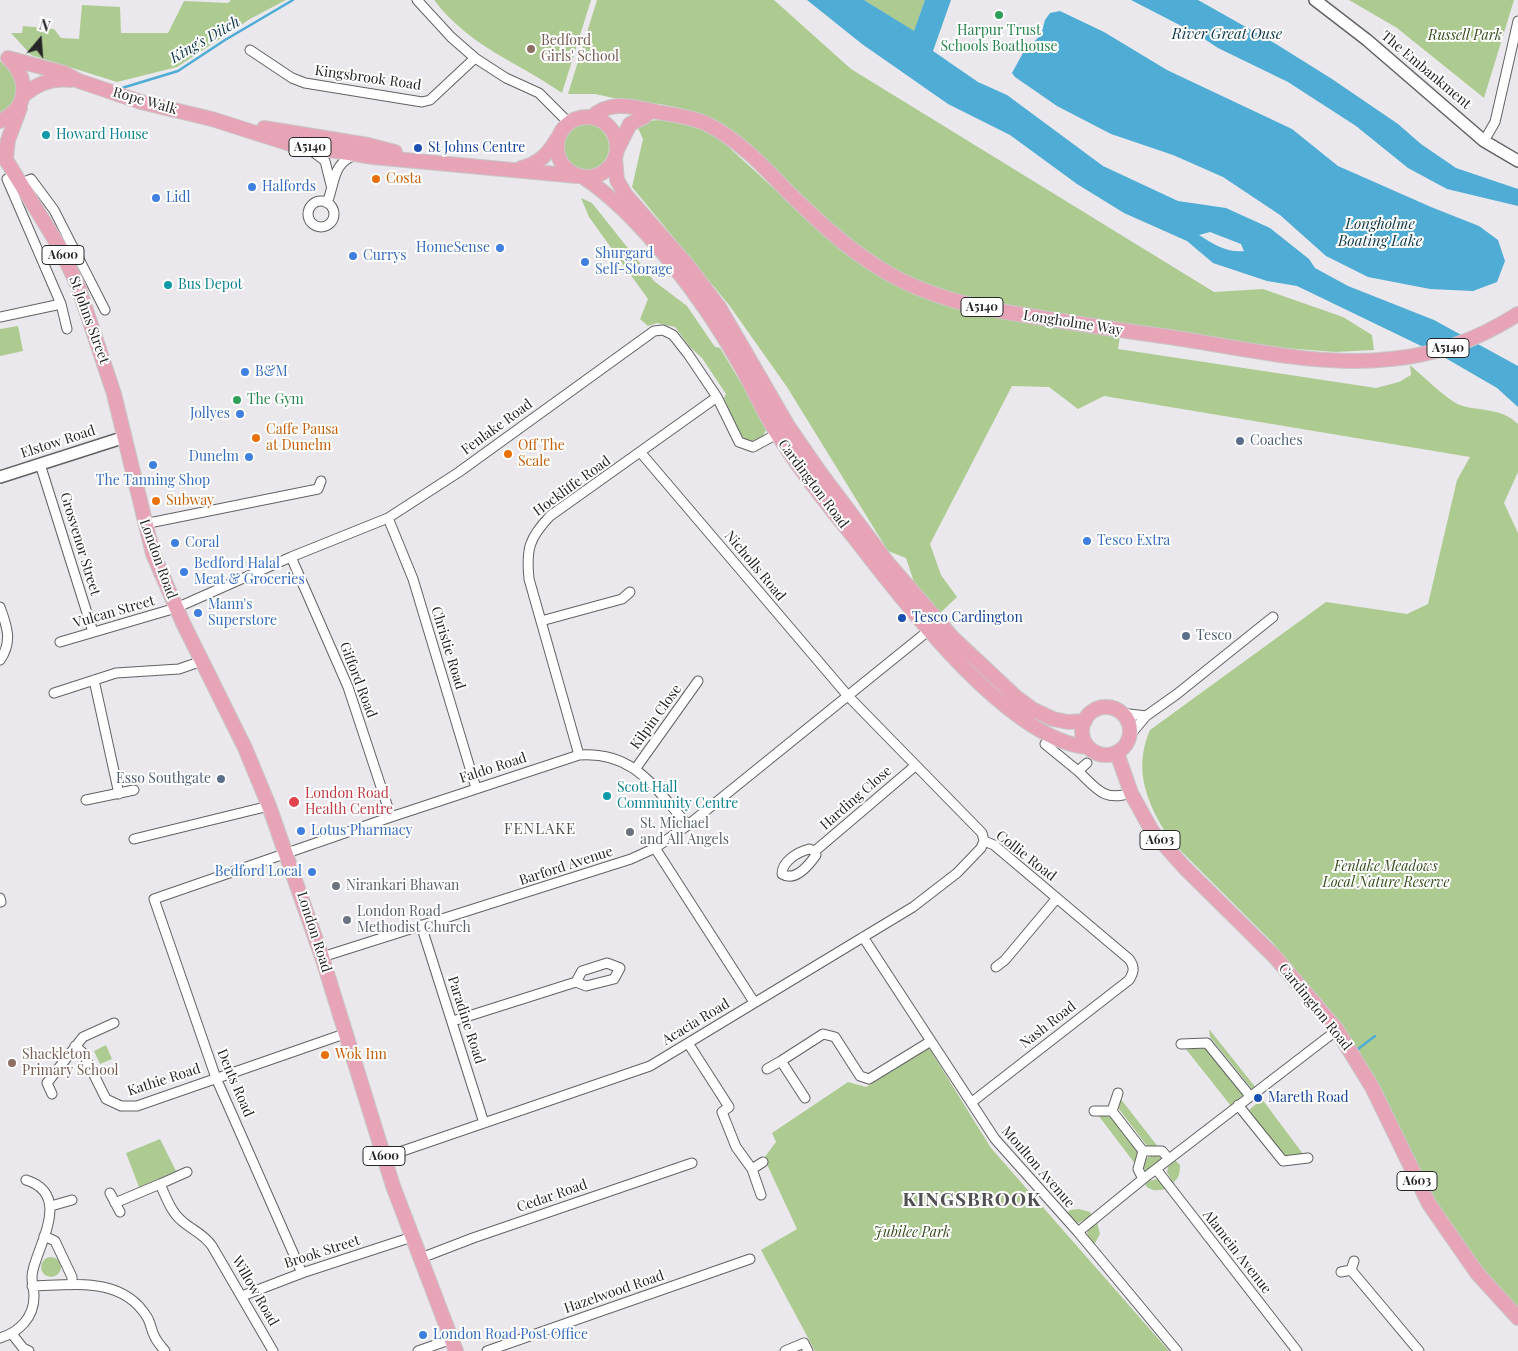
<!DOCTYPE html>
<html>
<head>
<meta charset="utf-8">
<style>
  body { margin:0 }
  #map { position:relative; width:1518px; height:1351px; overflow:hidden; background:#eae8ec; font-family:"Playfair Display",serif }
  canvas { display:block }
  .north { position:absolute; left:15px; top:15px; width:50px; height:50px; -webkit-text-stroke:4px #fff; paint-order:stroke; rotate:18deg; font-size:14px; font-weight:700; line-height:20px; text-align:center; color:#272627 }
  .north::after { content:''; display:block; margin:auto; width:18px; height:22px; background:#272627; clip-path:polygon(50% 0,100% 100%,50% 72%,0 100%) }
</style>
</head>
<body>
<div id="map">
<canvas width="1518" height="1351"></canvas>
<div class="north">N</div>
</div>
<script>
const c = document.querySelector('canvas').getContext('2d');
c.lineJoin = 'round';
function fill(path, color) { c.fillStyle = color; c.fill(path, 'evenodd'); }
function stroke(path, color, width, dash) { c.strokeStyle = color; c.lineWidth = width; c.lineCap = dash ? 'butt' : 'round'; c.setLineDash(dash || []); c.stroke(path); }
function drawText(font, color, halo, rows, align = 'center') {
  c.font = font + ' "Playfair Display",serif'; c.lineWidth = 4; c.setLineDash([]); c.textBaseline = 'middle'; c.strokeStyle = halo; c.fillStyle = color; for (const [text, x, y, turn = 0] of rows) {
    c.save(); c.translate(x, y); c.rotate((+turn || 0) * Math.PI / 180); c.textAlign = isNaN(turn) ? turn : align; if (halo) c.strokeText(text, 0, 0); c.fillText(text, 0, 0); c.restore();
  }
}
fill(new Path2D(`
  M231,0H286L250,19L177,67L117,82L31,55L11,33H22L23,26L54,29L61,38L79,39L82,5L120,7L121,33H168L184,1L228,3Z
  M434,0H591L562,93C516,61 470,47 434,0Z
  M597,0H774L851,69L1214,292L1263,289L1343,317L1372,335L1374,350L1335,352L1284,348L1133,326L990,304L918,284L850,243L713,121C683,106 658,102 624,102L623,100L595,94H568Z
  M864,0H925L914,32Z
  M1349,0H1514L1484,98L1397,28Z
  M0,61L13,71C18,95 20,100 0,115Z
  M661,120L695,126L722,141L840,249L877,274L906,290L931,300L1120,336L1118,349L1376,388L1399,382L1411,375L1410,365C1421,374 1448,401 1460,405C1481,412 1500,407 1518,424V472L1504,503L1518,533V1311L1480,1270L1452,1227L1433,1197L1396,1120L1369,1071L1273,943L1171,841C1148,806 1132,771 1150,730L1326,602L1407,614L1428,604L1457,480L1470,457L1104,396L1078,409L1049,387L1012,386L930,544L941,575L957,597L939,614L914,582L906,558L888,551L787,387L729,305L632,187L643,139L637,126L644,121Z
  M563 147a23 23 0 1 1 46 0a23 23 0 1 1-46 0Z
  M581,198L592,203L654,281L687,306L715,347L720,348L765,423L766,430L761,440L750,443L740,435L724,398L726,394L702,358L690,347L675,327L657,323L648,326L640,319L648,299L589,217Z
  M18,326L23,351L0,356V329Z
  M1209,1029L1256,1088L1252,1089L1210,1037Z
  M106,1045L112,1059L100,1064L94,1051Z
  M929,1048L991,1148L1169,1351H815L761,1250L797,1229L764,1158L776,1142L772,1133L848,1082L866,1087Z
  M1185,1048L1209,1049L1242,1091V1096L1231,1106Z
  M1120,1098L1159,1148L1147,1146L1119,1109Z
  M1262,1099L1303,1154L1285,1157L1249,1110Z
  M1098,1115L1114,1117L1139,1151L1136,1165Z
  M160,1139L176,1171L139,1187L126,1153Z
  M1158,1152L1163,1158L1150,1171L1143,1169L1145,1159Z
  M1175,1160L1180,1165C1180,1173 1179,1178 1173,1183L1167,1172L1168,1167Z
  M1157,1179L1168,1188C1159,1191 1151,1192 1145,1185L1149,1181Z
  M1079,1209L1090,1212L1092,1216L1078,1223L1066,1214L1070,1210Z
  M1097,1222L1100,1234L1094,1245L1087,1234L1089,1228Z
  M41 1267a10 10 0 1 1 20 0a10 10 0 1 1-20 0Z`), '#adcb91');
fill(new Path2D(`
  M807,0H864L914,31L925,0H951L933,51L978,82L1007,95L1103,166L1178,201L1226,208L1270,228L1309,259L1315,268L1348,286L1434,320L1518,366V407L1497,388L1442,356L1297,286L1267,281L1213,263L1187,241L1124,213L1077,184L1010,135L948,104L862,44ZM1210,232L1241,244L1244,251C1227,253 1213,244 1199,235Z
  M1131,0H1198L1276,44L1332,79L1398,124L1421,144L1456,168L1518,189V206L1447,189L1408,168L1356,126L1288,82L1218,48L1197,34Z
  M1060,11L1104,32L1167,70L1292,129L1338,166L1431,207L1479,226L1498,240L1505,261L1497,282L1473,291L1430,289L1368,277L1326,256L1280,215L1223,177L1173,155L1111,134L1057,106L1015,77L1012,73L1024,51L1041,35L1045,20L1050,13Z`), '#4facd5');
stroke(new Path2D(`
  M122,88L178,71L225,40L293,0
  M1358,1049L1375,1036`), '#4facd5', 2.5);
const minor = new Path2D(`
  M417,0L451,37L475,58L506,78L539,93L569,123
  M250,50L292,78L305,83L422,102L430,100L475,58
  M1484,141L1495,122L1518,21
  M312,151L325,161L331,185
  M15,173L7,179L61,304L67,329
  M22,183L31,179L54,210L105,310
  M308 214a13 13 0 1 1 26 0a13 13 0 1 1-26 0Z
  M327,203C335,184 332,162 356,155
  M0,317L61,304
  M641,453L848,696L982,833L984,841
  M40,464L93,632
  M388,518L413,579L476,788
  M144,524L318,489L321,481
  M291,557L348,687L391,817
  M0,607C7,626 13,642 0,660
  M541,621L622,599L630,592
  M60,642L176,608L291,557L388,518L459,472L654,331L663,330L673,335L688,354L717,397L739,442L753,447L777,434
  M94,680L119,794
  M54,693L116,673L179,669L202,661
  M1121,713L1146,716L1130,735
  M1146,716L1177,694L1273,617
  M1045,744L1078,771
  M579,755L529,579C526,549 529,538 550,516L717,397
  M1087,763L1078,771C1097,789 1104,802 1131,793
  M636,768L698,681
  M86,800L134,790
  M134,839L269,806
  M655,848L754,1002
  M809,849L815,851L816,855C809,865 795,882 782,874C782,861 798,852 809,849Z
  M815,851L915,766
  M0,898L1,902
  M421,925L484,1123
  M863,937L995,1139L1078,1232L1177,1351
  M322,957L631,859L655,848L688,825L928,631
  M607,963L620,968L614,979L586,986L576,982L582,971Z
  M996,967L1005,960L1057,898
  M453,1021L576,982
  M688,1043L729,1107L722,1112L736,1147L752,1169L761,1195
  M1181,1044L1207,1043L1250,1096
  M75,1046L83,1053L106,1099L121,1106H137L347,1033
  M767,1069L781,1061
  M52,1094L47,1083L83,1037L114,1023
  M805,1098L781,1061L823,1034L835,1037L860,1076L869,1079L931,1041
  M972,1102L1129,980C1134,972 1135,967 1129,959L994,845L984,841
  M1238,1105L1283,1161L1308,1158
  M1094,1111H1112L1143,1151
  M1112,1111L1118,1093
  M385,1157L650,1066L913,907L957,873L981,848L984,841
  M752,1169L763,1162
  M1156,1169L1297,1351
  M1143,1179L1138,1169L1143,1151H1162L1169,1159
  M160,1184L187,1172
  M110,1193L120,1212
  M115,1203L160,1184C166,1197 171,1212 182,1221C192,1230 204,1234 212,1246L273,1351
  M51,1206L72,1200
  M1078,1232L1143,1179L1337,1030
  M44,1236L55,1241L72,1277V1285
  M421,1258L473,1238L692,1163
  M1354,1261L1351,1270L1419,1351
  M1341,1272L1351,1270
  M302,1273L216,1078L154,899L391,817L579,755C635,751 654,788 688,825
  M32,1286C73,1285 122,1276 147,1317C151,1323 151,1330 154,1335C156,1341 161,1346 165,1351
  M242,1296L302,1273L412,1237
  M12,1334L23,1348L29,1351
  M0,1338C19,1332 34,1318 34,1296C34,1287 30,1280 33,1270C40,1241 71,1194 26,1180
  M418,1351L452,1339
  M487,1351L750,1259
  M785,1351L804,1343L808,1351`);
const tertiary = new Path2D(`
  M1315,0L1367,40L1484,141L1518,161
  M0,477L125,437`);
const primary = new Path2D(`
  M8,58L64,73L79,81L141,102L212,119L287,143L373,157L577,176
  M24,95C38,83 53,78 71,80
  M592,117C608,102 628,105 648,110C669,115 687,115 707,124C739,140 764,167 788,192C817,220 846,248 881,269C934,302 995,311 1055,320C1093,326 1131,332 1170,337C1242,348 1317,367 1391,359C1437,355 1479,339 1518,314
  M557 147a30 30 0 1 1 60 0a30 30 0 1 1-60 0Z
  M0,121C29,108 30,79 8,58
  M264,128L368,145L395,152
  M0,150L60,248L78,286L114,394L153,554L183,623L245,748L269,806L322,957L393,1186L456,1351
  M617,150L630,124L644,117L650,111
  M6,158L8,140L20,108
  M615,158L617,180L625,194L688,266L719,307L788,426L819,471L887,562L952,637L1016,697L1032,709L1053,719L1068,722L1085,721
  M521,168C539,164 548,154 557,139
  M583,177C640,214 706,303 739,363C753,387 763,412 778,435C801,472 829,507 857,541C903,601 1009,740 1087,747
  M1082 731a24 24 0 1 1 48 0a24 24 0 1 1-48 0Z
  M1117,753L1131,793L1152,831L1184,867L1275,957L1337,1030L1372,1087L1429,1204L1477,1273L1518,1318`);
stroke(minor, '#626164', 11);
stroke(tertiary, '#626164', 14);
stroke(primary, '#c7c7c7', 16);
stroke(minor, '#fff', 9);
stroke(tertiary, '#fff', 11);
stroke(primary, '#e8a4b7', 14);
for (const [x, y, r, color] of [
  [999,15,5,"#2e9e5b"],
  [531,49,5,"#8d6e63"],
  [46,135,5,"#0f9aa8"],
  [418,148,5,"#1a4fb4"],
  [376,179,5,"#e8710a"],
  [252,187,5,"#3f7fe0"],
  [156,198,5,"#3f7fe0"],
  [500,248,5,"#3f7fe0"],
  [353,256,5,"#3f7fe0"],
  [585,262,5,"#3f7fe0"],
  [168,285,5,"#0f9aa8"],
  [245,372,5,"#3f7fe0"],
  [237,400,5,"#2e9e5b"],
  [240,414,5,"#3f7fe0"],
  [256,438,5,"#e8710a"],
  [1240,441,5,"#5c6f8a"],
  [508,454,5,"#e8710a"],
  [249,457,5,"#3f7fe0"],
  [153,465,5,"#3f7fe0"],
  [156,501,5,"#e8710a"],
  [1087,541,5,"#3f7fe0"],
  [175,543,5,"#3f7fe0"],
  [184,572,5,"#3f7fe0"],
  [198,613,5,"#3f7fe0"],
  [902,618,5,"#1a4fb4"],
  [1186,636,5,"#5c6f8a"],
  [221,779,5,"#5c6f8a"],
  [607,796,5,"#0f9aa8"],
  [294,802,6,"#e0444e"],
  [301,831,5,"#3f7fe0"],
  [630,832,5,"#6b7280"],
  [312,872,5,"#3f7fe0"],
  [336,886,5,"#6b7280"],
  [347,920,5,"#6b7280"],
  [325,1055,5,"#e8710a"],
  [12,1063,5,"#8d6e63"],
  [1258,1098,5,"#1a4fb4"],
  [423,1335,5,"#3f7fe0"]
]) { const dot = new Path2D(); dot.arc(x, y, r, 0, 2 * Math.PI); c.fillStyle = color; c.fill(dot); stroke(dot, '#fff', 2); }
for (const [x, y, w] of [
  [310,147,42],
  [63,255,42],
  [982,307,42],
  [1448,348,42],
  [1160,840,40],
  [384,1156,42],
  [1417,1181,40]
]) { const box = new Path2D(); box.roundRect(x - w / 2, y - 9.5, w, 19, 4); c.fillStyle = '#fff'; c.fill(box); stroke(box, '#272627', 1); }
drawText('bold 12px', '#272627', null, [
  ["A5140",310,147],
  ["A600",63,255],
  ["A5140",982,307],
  ["A5140",1448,348],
  ["A603",1160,840],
  ["A600",384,1156],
  ["A603",1417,1181]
]);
drawText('14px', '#27864d', '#fff', [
  ["Harpur Trust",999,31],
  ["Schools Boathouse",999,47],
  ["The Gym",247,400,"left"]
]);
drawText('italic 14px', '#354d1a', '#fff', [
  ["Russell Park",1465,36],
  ["Fenlake Meadows",1386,867],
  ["Local Nature Reserve",1386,883],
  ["Jubilee Park",912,1233]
]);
drawText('14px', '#785e54', '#fff', [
  ["Bedford",541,41],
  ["Girls' School",541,57],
  ["Shackleton",22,1055],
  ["Primary School",22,1071]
], 'left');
drawText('14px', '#272627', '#fff', [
  ["The Embankment",1426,70,40],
  ["Kingsbrook Road",368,78,8],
  ["Rope Walk",145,101,16],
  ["St Johns Street",89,320,70],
  ["Longholme Way",1073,323,9],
  ["Fenlake Road",497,427,-36],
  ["Elstow Road",58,442,-18],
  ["Cardington Road",813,484,53],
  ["Hockliffe Road",572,486,-36],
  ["Grosvenor Street",80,544,73],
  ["London Road",158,559,70],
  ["Nicholls Road",755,566,50],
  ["Vulcan Street",114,612,-16],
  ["Christie Road",448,648,73],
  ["Gifford Road",358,680,69],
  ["Kilpin Close",656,717,-54],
  ["Faldo Road",493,768,-18],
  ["Harding Close",856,798,-41],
  ["Collie Road",1026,856,38],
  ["Barford Avenue",566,866,-18],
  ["London Road",314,932,72],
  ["Cardington Road",1315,1007,51],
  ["Paradine Road",466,1020,72],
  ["Acacia Road",696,1022,-31],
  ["Nash Road",1048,1025,-38],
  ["Kathie Road",164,1080,-18],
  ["Dents Road",235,1083,67],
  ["Moulton Avenue",1038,1167,49],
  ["Cedar Road",552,1196,-19],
  ["Brook Street",322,1252,-18],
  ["Alamein Avenue",1237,1252,52],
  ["Willow Road",255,1291,60],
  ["Hazelwood Road",614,1292,-19]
]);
drawText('14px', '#0d838f', '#fff', [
  ["Howard House",56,135],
  ["Bus Depot",178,285],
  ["Scott Hall",617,788],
  ["Community Centre",617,804]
], 'left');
drawText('14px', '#164399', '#fff', [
  ["St Johns Centre",428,148],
  ["Tesco Cardington",912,618],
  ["Mareth Road",1268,1098]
], 'left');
drawText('14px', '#c56008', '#fff', [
  ["Costa",386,179],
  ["Caffe Pausa",266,430],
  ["at Dunelm",266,446],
  ["Off The",518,446],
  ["Scale",518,462],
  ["Subway",166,501],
  ["Wok Inn",335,1055]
], 'left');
drawText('14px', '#366cbe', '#fff', [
  ["Halfords",262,187],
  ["Lidl",166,198],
  ["HomeSense",490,248,"right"],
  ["Shurgard",595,254],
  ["Self-Storage",595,270],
  ["Currys",363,256],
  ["B&M",255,372],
  ["Jollyes",230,414,"right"],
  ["Dunelm",239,457,"right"],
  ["The Tanning Shop",153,481,"center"],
  ["Tesco Extra",1097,541],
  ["Coral",185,543],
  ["Bedford Halal",194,564],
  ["Meat & Groceries",194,580],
  ["Mann's",208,605],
  ["Superstore",208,621],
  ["Lotus Pharmacy",311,831],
  ["Bedford Local",302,872,"right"],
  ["London Road Post Office",433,1335]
], 'left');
drawText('14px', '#4e5e75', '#fff', [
  ["Coaches",1250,441],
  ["Tesco",1196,636],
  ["Esso Southgate",211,779,"right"]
], 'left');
drawText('14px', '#be3a42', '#fff', [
  ["London Road",305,794],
  ["Health Centre",305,810]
], 'left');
drawText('14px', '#5b616d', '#fff', [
  ["St. Michael",640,824],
  ["and All Angels",640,840],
  ["Nirankari Bhawan",346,886],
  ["London Road",357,912],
  ["Methodist Church",357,928]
], 'left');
drawText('italic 15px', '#0d3749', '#fff', [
  ["River Great Ouse",1227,34],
  ["King's Ditch",205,40,-30],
  ["Longholme",1380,224],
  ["Boating Lake",1380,241]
]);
c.letterSpacing = '1px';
drawText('15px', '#504f52', '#fff', [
  ["FENLAKE",540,829]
]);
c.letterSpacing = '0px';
c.letterSpacing = '1px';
drawText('bold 19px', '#504f52', '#fff', [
  ["KINGSBROOK",972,1200]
]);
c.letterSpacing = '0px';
</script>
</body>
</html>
